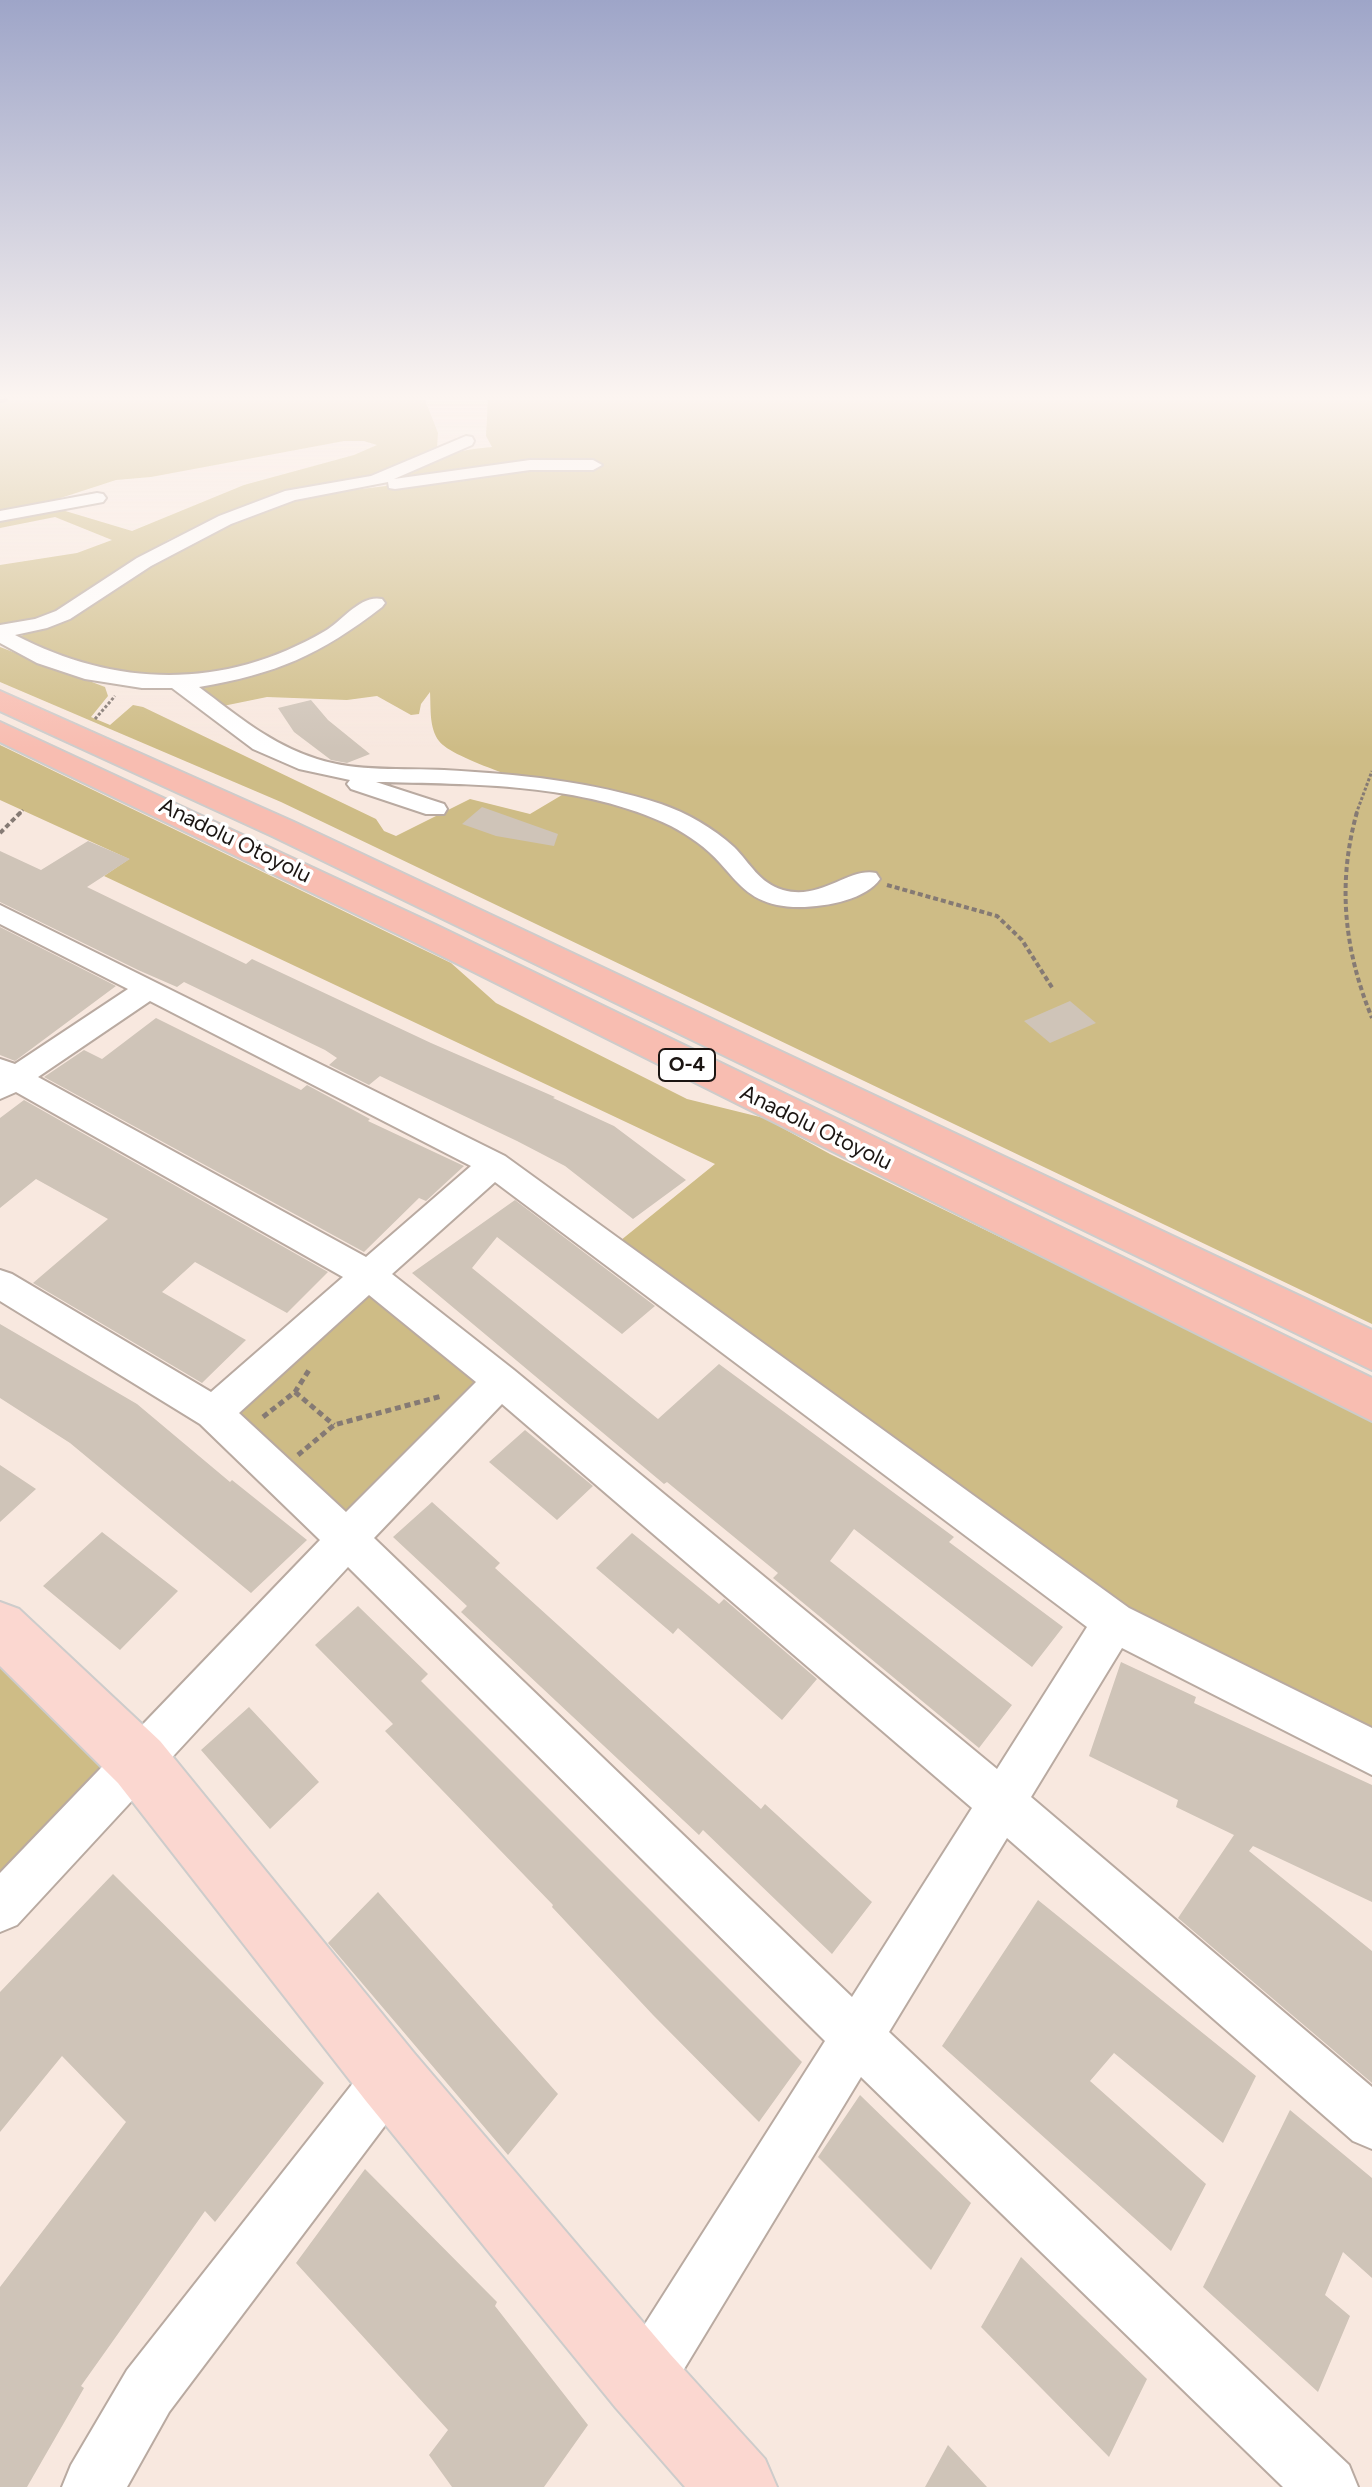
<!DOCTYPE html>
<html>
<head>
<meta charset="utf-8">
<style>
  body { margin:0 }
  canvas { display:block; background:#f8e8df }
</style>
</head>
<body>
<canvas width="1372" height="2487"></canvas>
<script>
const c = document.querySelector('canvas').getContext('2d');
c.lineJoin = 'round';
function fill(path, color) { c.fillStyle = color; c.fill(path, 'evenodd'); }
function stroke(path, color, width, dash) { c.strokeStyle = color; c.lineWidth = width; c.lineCap = dash ? 'butt' : 'round'; c.setLineDash(dash || []); c.stroke(path); }
function drawText(font, color, halo, rows, align = 'center') {
  c.font = font + ' Figtree,sans-serif'; c.lineWidth = 7; c.setLineDash([]); c.textBaseline = 'middle'; c.strokeStyle = halo; c.fillStyle = color; for (const [text, x, y, turn = 0] of rows) {
    c.save(); c.translate(x, y); c.rotate((+turn || 0) * Math.PI / 180); c.textAlign = isNaN(turn) ? turn : align; if (halo) c.strokeText(text, 0, 0); c.fillText(text, 0, 0); c.restore();
  }
}
fill(new Path2D(`
  M0,400H425L438,433L437,448L380,474L210,521L168,540L55,615L0,627V565L77,553L112,540L55,517L0,528V519L62,510L132,531L244,485L354,455L377,445L364,441H344L151,477L116,480L39,505L0,513Z
  M488,400H1372V1324L281,802L0,682V647L105,687L108,696L91,717L110,725L133,705L143,707L376,819L384,831L396,836L470,799L530,814L567,792C543,787 452,759 439,741C429,728 431,708 430,692L421,704L419,714L411,715L377,696L347,700L267,697L223,706L203,693L80,670L18,637L53,624L182,544L295,497L386,486C415,461 454,450 492,447L486,436Z
  M0,745L451,963L496,1003L687,1099L764,1118L830,1154L1372,1419V1752L1114,1622L610,1249L715,1164L104,876L129,859L0,800Z
  M370,1276L501,1381L347,1539L213,1413Z
  M0,1628L139,1762L0,1908Z`), '#cebc86');
stroke(new Path2D(`
  M0,401L6,400`), '#9a6a70', 4);
fill(new Path2D(`
  M311,700L328,720L370,754L347,763L331,760L294,732L278,708Z
  M482,807L558,834L554,846L496,836L462,824Z
  M88,841L130,859L87,887L246,964L252,959L431,1043L555,1097L553,1098L614,1126L686,1180L633,1219L565,1166L517,1141L380,1076L369,1085L329,1065L337,1058L325,1050L184,982L177,987L138,970L0,902V851L41,870Z
  M0,927L116,986L15,1061L0,1055Z
  M1070,1001L1096,1023L1050,1043L1024,1021Z
  M156,1018L301,1090L307,1085L370,1119L368,1121L464,1166L426,1201L419,1198L364,1252L44,1077L84,1050L102,1059Z
  M24,1100L328,1272L287,1313L195,1262L162,1292L246,1340L202,1383L33,1283L108,1219L36,1179L0,1208V1118Z
  M515,1200L655,1306L622,1334L497,1237L472,1268L658,1419L719,1364L954,1537L949,1542L1063,1627L1032,1667L854,1529L830,1561L1012,1705L979,1748L773,1578L778,1573L667,1482L664,1484L412,1273Z
  M0,1324L137,1404L230,1482L232,1480L307,1540L251,1593L70,1443L0,1398Z
  M525,1430L593,1486L557,1520L489,1462Z
  M0,1465L36,1489L0,1522Z
  M432,1502L500,1563L495,1568L761,1809L765,1804L872,1902L832,1954L703,1830L699,1835L461,1612L467,1606L393,1537Z
  M102,1532L178,1591L120,1650L43,1586Z
  M632,1533L719,1604L724,1599L817,1679L782,1720L678,1628L673,1634L596,1568Z
  M358,1606L428,1674L421,1681L802,2062L759,2122L653,2015L552,1907L553,1905L385,1731L393,1724L315,1645Z
  M1121,1662L1196,1697L1194,1703L1372,1785V1902L1253,1846L1249,1851L1372,1951V2083L1178,1918L1234,1835L1176,1807L1178,1800L1089,1756Z
  M249,1707L319,1782L270,1829L201,1750Z
  M113,1874L324,2083L215,2222L205,2211L81,2386L84,2388L27,2487H0V2287L126,2122L62,2056L0,2132V1992Z
  M378,1892L558,2094L508,2155L328,1943Z
  M1038,1900L1256,2076L1223,2143L1114,2053L1090,2081L1206,2184L1171,2251L942,2046Z
  M860,2095L971,2203L931,2270L818,2157Z
  M1290,2110L1372,2178V2278L1343,2252L1325,2295L1350,2316L1318,2392L1203,2287Z
  M365,2169L497,2302L495,2306L588,2425L544,2487H452L429,2455L448,2430L296,2263Z
  M1021,2257L1147,2379L1109,2457L981,2327Z
  M948,2445L987,2487H925Z`), '#cfc4b8');
const minor = new Path2D(`
  M466,436L472,437L474,441L472,445L394,479L530,460H593L602,465L593,470H530L395,489L389,488L388,482L295,500L231,524L151,566L70,619L47,628L15,635C117,688 224,690 325,631C342,621 361,594 382,599L385,603L382,607C320,655 276,674 199,687C238,716 270,744 317,759C357,772 403,768 444,770C517,774 591,781 661,804C687,813 713,828 734,847C750,863 759,883 783,890C821,901 849,867 876,873L880,879C863,904 805,911 777,905C749,899 738,883 720,863C707,848 688,835 671,826C583,783 472,784 376,782L444,804L447,809L444,814H426L351,789L347,784L350,780L299,769L253,749L172,688H142L85,679L37,663L0,643V625L35,619L56,611L137,558L219,516L285,491L371,476Z
  M97,493L103,494L106,498L103,502L0,521V511Z
  M0,905L505,1156L1129,1608L1372,1728V1775L1122,1648L1031,1797L1372,2087V2149L1353,2141L1007,1838L889,2032L1349,2465L1358,2487H1283L861,2077L664,2402L643,2410L622,2402L614,2381L622,2360L825,2041L348,1567L17,1925L0,1932V1873L320,1540L200,1424L0,1301V1270L12,1274L211,1392L343,1277L16,1092L0,1099V1059L15,1064L128,989L0,924ZM150,1001L471,1166L366,1257L38,1077ZM495,1182L1087,1627L997,1769L514,1370L392,1274ZM369,1295L476,1382L346,1512L239,1413ZM502,1404L972,1808L852,1997L374,1538Z
  M390,2051L408,2059L416,2077L408,2095L169,2412L127,2487H62L71,2465L127,2370L372,2059Z`);
const major = new Path2D(`
  M0,1602L19,1609L160,1741L414,2053L670,2354L765,2459L777,2487H685L616,2408L366,2101L118,1783L0,1666Z`);
const highway = new Path2D(`
  M0,691L294,822L1372,1330V1370L272,836L0,711Z
  M0,722L436,925L1372,1378V1421L412,941L0,742Z`);
stroke(minor, '#b9aaa1', 4);
stroke(major, '#cdcccb', 4);
stroke(highway, '#cdcccb', 4);
stroke(new Path2D(`
  M95,719L115,696
  M19,814L23,810
  M1356,814L1372,771`), '#857a74', 3, [3, 2]);
stroke(new Path2D(`
  M1357,812C1337,883 1344,950 1372,1018
  M0,833L21,812
  M887,885L997,916L1022,940L1053,989`), '#857a74', 4, [5, 3]);
stroke(new Path2D(`
  M295,1392L334,1425
  M263,1417L295,1392L309,1370
  M298,1455L334,1425L442,1396`), '#857a74', 5, [6, 4]);
fill(minor, '#fff');
fill(major, '#fbd7d0');
fill(highway, '#f8bdb1');
const sky = c.createLinearGradient(0, 0, 0, 749);
sky.addColorStop(0, '#9ea5c8');
sky.addColorStop(0.53, '#fcf5f1');
sky.addColorStop(1, '#fcf5f100');
c.fillStyle = sky;
c.fillRect(0, 0, 1372, 749);
for (const [x, y, w] of [
  [687,1065,56]
]) { const box = new Path2D(); box.roundRect(x - w / 2, y - 16, w, 32, 6); c.fillStyle = '#fff'; c.fill(box); stroke(box, '#1b1512', 2); }
drawText('bold 20px', '#1b1512', null, [
  ["O-4",687,1065]
]);
drawText('22px', '#1b1512', '#fff', [
  ["Anadolu Otoyolu",235,841,26],
  ["Anadolu Otoyolu",816,1128,26]
]);
</script>
</body>
</html>
